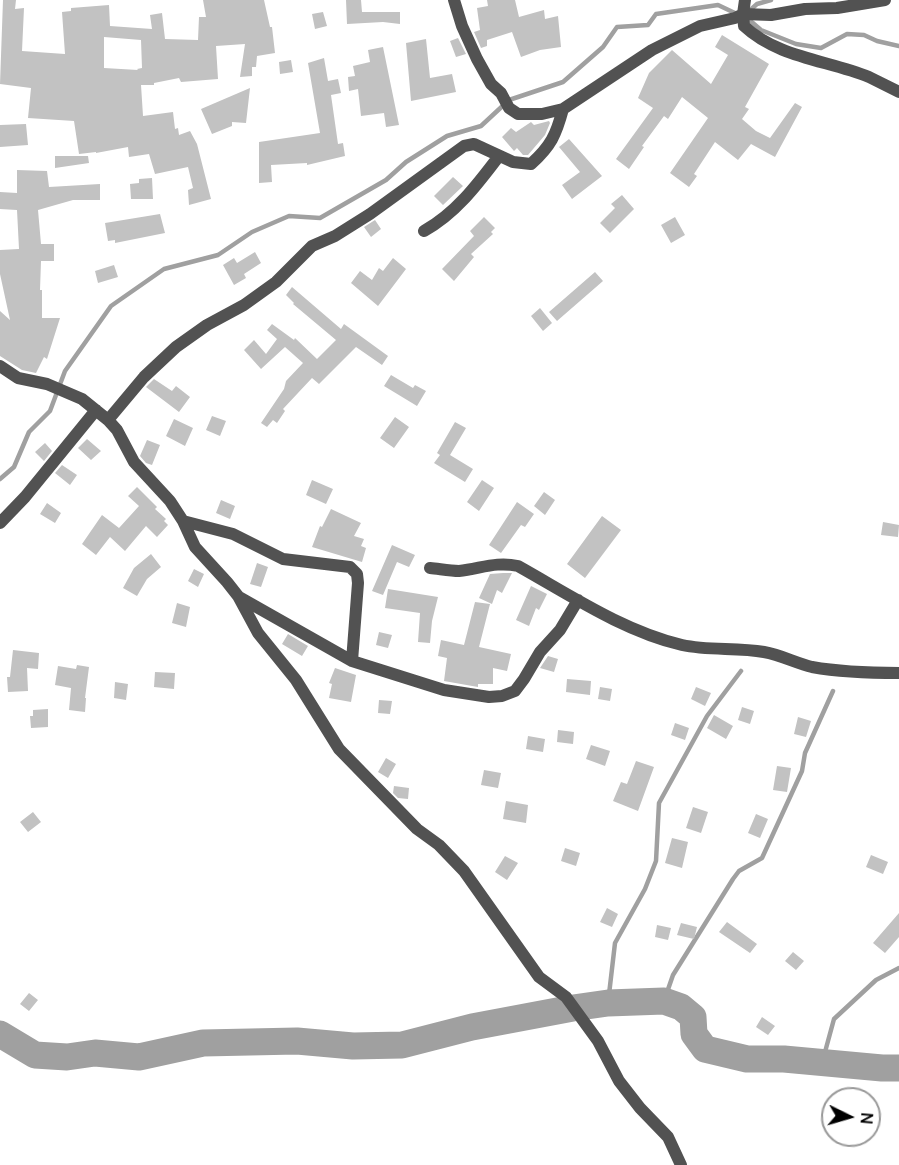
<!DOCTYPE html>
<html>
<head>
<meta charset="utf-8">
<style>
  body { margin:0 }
  #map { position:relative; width:899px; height:1165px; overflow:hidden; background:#fff; font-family:Manrope,sans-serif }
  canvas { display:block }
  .north { position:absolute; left:821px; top:1087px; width:60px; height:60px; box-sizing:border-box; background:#fff; border:2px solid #999; border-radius:50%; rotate:95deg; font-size:16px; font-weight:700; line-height:24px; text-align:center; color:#000 }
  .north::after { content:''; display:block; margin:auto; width:21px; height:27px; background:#000; clip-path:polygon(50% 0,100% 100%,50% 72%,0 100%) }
</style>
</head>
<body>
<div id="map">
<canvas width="899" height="1165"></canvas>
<div class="north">N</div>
</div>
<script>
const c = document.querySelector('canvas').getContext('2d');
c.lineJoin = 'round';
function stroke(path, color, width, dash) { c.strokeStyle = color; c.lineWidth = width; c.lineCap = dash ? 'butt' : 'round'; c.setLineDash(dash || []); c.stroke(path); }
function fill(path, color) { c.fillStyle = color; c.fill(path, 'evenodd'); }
stroke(new Path2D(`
  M748,12L757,4L771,0
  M747,18L761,30L796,44L821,48L847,34L864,35L877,41L899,46
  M0,479L14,467L29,432L50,411L65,371L111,306L164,269L218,255L252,232L289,216L320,218L386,180L406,162L447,136L481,126L509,100L563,82L603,47L617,27L648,25L656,14L718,5L737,14
  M664,1001L673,975L733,879L739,871L762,858L802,771L805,753L833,691
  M608,1003L615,943L645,889L656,861L659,803L707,716L741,671
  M822,1063L834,1019L876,980L899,968`), '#a0a0a0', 4.5);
stroke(new Path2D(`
  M0,1034L35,1055L67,1057L95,1053L139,1057L203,1043L297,1041L353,1046L402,1045L472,1027L573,1008L608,1003L664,1001L681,1007L693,1017L694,1034L705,1049L747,1059H784L882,1068H899`), '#a0a0a0', 27);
fill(new Path2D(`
  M3,0H16L15,9L24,8L22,51L65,54L62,12L71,11V8L109,5L110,26L152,29L150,15L162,13L165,39L198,40L199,17H206L203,0H264L270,27H272L275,53L257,56L256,67H252V76L240,77L245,44L216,46L218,79L181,82L179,78L154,83V85H141L143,116L173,112L175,129L178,128L179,135L190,131L197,144L211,199L189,205L188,190L193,188L188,167L155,174L149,154L129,157L128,147L96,153V152L79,154L74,121L28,118L31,88L0,84ZM104,37L141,40L142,68L137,69L138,70L104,68Z
  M346,0H361L362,12H400V24L383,22L347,24Z
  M487,0H515L519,17L544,10L545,19L558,16L561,47L540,50L521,57L512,32L487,40V46L481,48L474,32L480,30L477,8L488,6Z
  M323,12L327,26L315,29L312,14Z
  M722,35L769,64L745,107L749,109L742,119L756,131L770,138L795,103L802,107L775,157L751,144L738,160L715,142L694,174L697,176L689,187L670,173L708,118L682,97L668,119L664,116L642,146L644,147L629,169L616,159L653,108L638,98L649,73L672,50L711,84L728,55L715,47Z
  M458,38L466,54L456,57L450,41Z
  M426,39L430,78L452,74L456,92L411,101L406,43Z
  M383,47L399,125L386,127L384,113L361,116L358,89L349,91L348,77L355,76L353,66L370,62L368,50Z
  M324,58L328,81L338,79L341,93L331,95L338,144L343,143L345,156L307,165V163L271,165L272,182L259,183V142L320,133L308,63Z
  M291,60L293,72L280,74L279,62Z
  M250,88L246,123L232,122V126L212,134L201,109Z
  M549,121L550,123L545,135L528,155H523L517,148L514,151L502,137L511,128L516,132L531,122L534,125Z
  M26,124L28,145L0,147V125Z
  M569,139L602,176L572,199L562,185L580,172L559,147Z
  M55,156H88L89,163L55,168Z
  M17,170L47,171L49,187L100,184V200H73L38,210L41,244H54V261H41L40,290H42V318H60L47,359L44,357L36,373L22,370L0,356V311L10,320L0,274V250L19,249L17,210L0,209V192L17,193Z
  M453,177L463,186L443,205L434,196Z
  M152,178L153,199H131L130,184L139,183V179Z
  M622,195L634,209L610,233L600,223L615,208L611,204Z
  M160,214L165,233L115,243V240L108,241L105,223Z
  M484,217L495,228L491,232L493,234L471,254L474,257L454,281L442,269L474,236L470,231Z
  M675,217L685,235L671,243L661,225Z
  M375,220L381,229L371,237L364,227Z
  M255,252L261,263L244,274L246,278L234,285L223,265L234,258L237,263Z
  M393,258L406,269L378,306L351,283L360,271L372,280L379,268L383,271Z
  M114,265L118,277L98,283L95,271Z
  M595,272L603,281L557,321L549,312Z
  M292,287L341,329L344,324L388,356L382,365L356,347L319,384L312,378L283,409L285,411L277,423L273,420L267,427L261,423L284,389L286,381L303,363L285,347L261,369L244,350L254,340L266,354L277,339L267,330L272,324L294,340L295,338L317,359L336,340L293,304L294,303L286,295Z
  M540,308L552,323L543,331L531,316Z
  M391,375L413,388L415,385L426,391L417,406L384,386Z
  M154,379L172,391L176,386L190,397L179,412L146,387Z
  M212,416L226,421L220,436L206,430Z
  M395,417L409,427L394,448L380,438Z
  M174,419L193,428L185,446L166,436Z
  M455,422L466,428L450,455L473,469L465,482L434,463L440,455L437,453Z
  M87,439L101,451L91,460L78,448Z
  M147,440L160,445L152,465L146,463L140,456Z
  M45,443L52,451L44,461L35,452Z
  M62,465L77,475L70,485L55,473Z
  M312,480L333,489L326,504L306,495Z
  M482,480L494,488L479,511L467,502Z
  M137,487L157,507L155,509L166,519L164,521L168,525L157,537L146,526L125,551L110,537L96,555L82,544L102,515L119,528L139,506L128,496Z
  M544,492L555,500L545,515L534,506Z
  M221,500L235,506L230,519L216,513Z
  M517,502L534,514L525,527L521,525L501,553L489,545Z
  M47,503L61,513L55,523L40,514Z
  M331,509L361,523L354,536L364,539L361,546L366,548L362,562L312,547L320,526L322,527Z
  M602,516L621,530L585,578L567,564Z
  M883,522L899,525L898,537L881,535Z
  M392,545L415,555L409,567L397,562L383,595L372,591Z
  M151,554L161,567L147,579L137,596L123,588L134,568Z
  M257,563L268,567L261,587L250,584Z
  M194,569L204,574L198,587L188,581Z
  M503,573H512L502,593L497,590L492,604L479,598L490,574Z
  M531,586L547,594L539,610L536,608L529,626L516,620Z
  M388,589L438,597L432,621L430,643L418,642L420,613L385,608Z
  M475,602L490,604L479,647L511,654L507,671L493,668V684H478V687L444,681L447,658L438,656L441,640L464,645Z
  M177,603L190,607L186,627L172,623Z
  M379,632L392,635L388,648L376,645Z
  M288,634L308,646L302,656L282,644Z
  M13,650L39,653L38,669L27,668L28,691L8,692L7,677H10Z
  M548,656L558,659L554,672L540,668Z
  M77,665L89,667L85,698H86L85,712L69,710L71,688L55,685L58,666L76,669Z
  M335,668L356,675L351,702L329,698L332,684L329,683Z
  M155,672L175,673L174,689L154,687Z
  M567,679L591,681L590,695L566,692Z
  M115,682L128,684L126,700L114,698Z
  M600,687L612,689L610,701L598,699Z
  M696,687L711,693L705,706L691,699Z
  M379,700L392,701L390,714L378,713Z
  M742,707L754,711L750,724L738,720Z
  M48,709V727L31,728L30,716H33V710Z
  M714,715L733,726L726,739L707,728Z
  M798,717L811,721L806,737L794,734Z
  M675,723L689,728L685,740L671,735Z
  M558,730L574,732L573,744L557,742Z
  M528,736L545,739L543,752L526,749Z
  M591,745L610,751L605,766L586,759Z
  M386,758L396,764L388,778L378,772Z
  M636,761L654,767L638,811L613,801L621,782L627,784Z
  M777,766L791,768L787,792L773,790Z
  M484,770L501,773L498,788L481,785Z
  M394,786L409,788L408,799L398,798L393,793Z
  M506,801L528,805L526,823L503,819Z
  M693,807L708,812L701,833L686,828Z
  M33,812L41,822L28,832L20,822Z
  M756,814L768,819L760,838L748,833Z
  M672,838L688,842L682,868L665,863Z
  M565,848L580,853L576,866L561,861Z
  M871,855L888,862L883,874L866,867Z
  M505,856L518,863L507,880L495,872Z
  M607,908L618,914L612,927L600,922Z
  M899,913V937L885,953L873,943Z
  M727,922L757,944L750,953L719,932Z
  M681,923L697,927L694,939L677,935Z
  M657,925L671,928L668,940L655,937Z
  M793,952L804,961L796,970L785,961Z
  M29,993L38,1000L29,1011L20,1004Z
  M762,1017L775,1026L768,1035L756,1027Z`), '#c2c2c2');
stroke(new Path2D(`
  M454,0L462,26L477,59L491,84L501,93L509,108L518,114H542L563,109L652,50L700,26L735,18L743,14L771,15L805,9L837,8L885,0
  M745,0L743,14L744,26C778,58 828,60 869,77C879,82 889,87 899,92
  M424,231C456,213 477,185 499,156
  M0,366L18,378L47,384L82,399L108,420L117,430L134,462L170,501L183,521L195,547L227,582L238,596L258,633L296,680L339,749L417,829L439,845L464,871L539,977L566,997L598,1041L619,1081L640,1108L668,1137L681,1165
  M108,420L144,377L176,347L207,325L244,305L276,282L312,246L335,236L370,214L464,146L474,144L513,162L531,164C551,146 556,135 563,109
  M183,521L233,534L283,559L350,567L357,574L358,583L352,661
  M0,523L25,497L96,410
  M430,568C440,569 450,571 459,571C480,569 496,561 518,566C570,595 623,631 682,645C709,651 737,647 764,652C781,655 796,663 812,667C840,672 870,673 899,673
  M239,597L352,661L444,690L489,697L502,696L515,691L524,679L540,652L560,630L578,600`), '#525252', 12);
</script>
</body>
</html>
